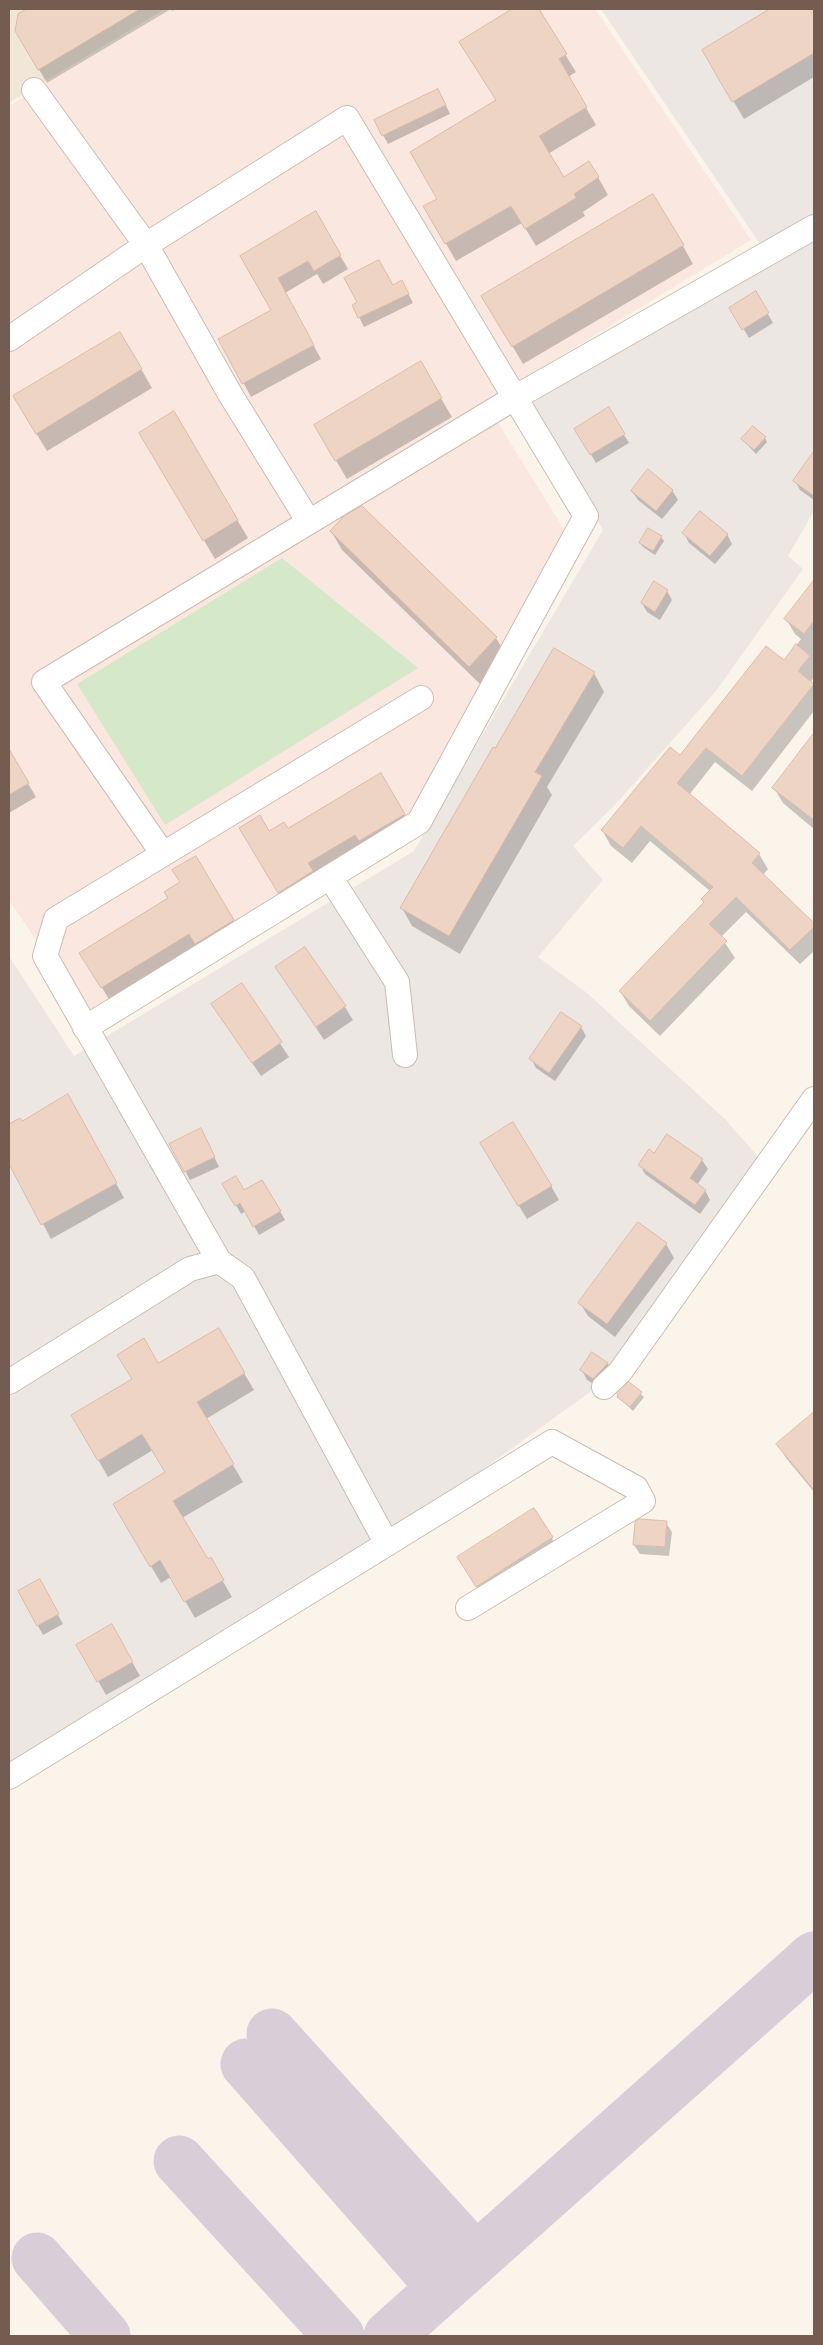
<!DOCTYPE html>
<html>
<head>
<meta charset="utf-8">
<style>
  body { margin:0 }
  #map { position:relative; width:823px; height:2345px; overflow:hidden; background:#fbf4eb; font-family:"Space Grotesk",sans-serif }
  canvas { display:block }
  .frame { position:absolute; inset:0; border:10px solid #745c50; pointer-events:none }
</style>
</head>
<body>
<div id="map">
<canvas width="823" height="2345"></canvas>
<div class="frame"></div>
</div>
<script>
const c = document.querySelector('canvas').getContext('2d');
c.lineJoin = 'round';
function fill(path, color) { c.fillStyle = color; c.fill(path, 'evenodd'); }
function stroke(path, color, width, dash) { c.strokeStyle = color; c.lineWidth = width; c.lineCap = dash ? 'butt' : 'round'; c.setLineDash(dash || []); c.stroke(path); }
fill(new Path2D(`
  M9,9H165L9,103Z`), '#f2e6d9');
fill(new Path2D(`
  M171,9H595L751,240L485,402L565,531L409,814L86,1014L9,900V106Z`), '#fae7df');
fill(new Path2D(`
  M601,9H814V227L766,253Z
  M811,236L814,237V511L788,556L803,569L716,691L615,805L573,846L603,880L538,957L587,993L725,1119L761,1160L597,1387L393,1534L9,1787V956L74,1056L414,851L603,530L533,403Z`), '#ede7e3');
fill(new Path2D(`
  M282,558L418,668L165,825L77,684Z`), '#d6e8ca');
fill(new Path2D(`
  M30,9H176L172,11L171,9L47,83L16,31L19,15Z
  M515,9H537L576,72L568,77L596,125L548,154L564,179L598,177L608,195L583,212L585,216L536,246L522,223L456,261L425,207L439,199L497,101L461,43Z
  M773,9H814V77L744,119L703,50Z
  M443,99L450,114L388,144L383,135Z
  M315,213L348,269L323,284L317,274L285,293L321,359L251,397L220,339L272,311L241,257Z
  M683,246L693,264L523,364L483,296Z
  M393,286L407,291L413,303L364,327L353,305Z
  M756,293L773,323L749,338L731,308Z
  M420,363L452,417L347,479L315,425Z
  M141,369L152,388L47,451L25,415Z
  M608,409L629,443L596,463L576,429Z
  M173,412L248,538L215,559L140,433Z
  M765,438L767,442L756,454L743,440Z
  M814,453V500L800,490L795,481Z
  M672,490L678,500L662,519L638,500L632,491Z
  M362,507L496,638L507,656L480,684L342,550L331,531Z
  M684,533L727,534L732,544L715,564L689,543Z
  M661,537L664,541L655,555L643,547L640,543Z
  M811,586L814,589V677L810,683L814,687V711L752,791L715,762L689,795L759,854L768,869L763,875L814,924V951L800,964L746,912L721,937L735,958L660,1036L629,1006L620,991L705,903L710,891L650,841L632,863L611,846L602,830L784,662L801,639L795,634L786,619Z
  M667,591L672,600L660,620L647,612L642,603Z
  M594,673L604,692L547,787L552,795L460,954L412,926L402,908Z
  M814,735V829L783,803L774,788Z
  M9,751L36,797L9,813Z
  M381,775L412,828L287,906L241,828L269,832L287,830Z
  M196,857L241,934L110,1001L81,953L170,899Z
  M277,968L345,1007L353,1020L324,1040Z
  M241,985L289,1057L261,1076L221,1018Z
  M581,1027L586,1036L555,1081L536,1068L531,1059Z
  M76,1110L124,1198L51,1239L9,1161V1126L20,1120L21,1122Z
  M667,1135L702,1160L708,1169L697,1185L705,1190L710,1200L700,1214L645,1174L640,1165L655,1154Z
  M206,1139L219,1167L190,1180L171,1144Z
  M489,1157L551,1186L559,1200L527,1219Z
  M224,1184L243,1192H269L285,1220L259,1235L246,1211L241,1214Z
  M666,1244L674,1258L615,1337L588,1316L580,1303Z
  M218,1329L254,1390L206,1419L243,1482L182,1518L207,1561L210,1559L232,1597L195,1618L171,1577L161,1583L114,1504L166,1473L153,1450L108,1477L73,1416Z
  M592,1354L608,1364L613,1373L599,1387L587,1380L582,1370Z
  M629,1384L644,1397L633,1411L618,1397Z
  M814,1413V1492L786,1458L778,1444Z
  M534,1509L560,1552L485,1600L467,1571Z
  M666,1523L672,1532L669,1556L640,1554L634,1545Z
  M44,1590L63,1624L43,1635L38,1626Z
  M112,1626L140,1676L106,1695L78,1645Z`), '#0003');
stroke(new Path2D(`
  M272,2034L459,2240
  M246,2064L426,2269C437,2276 444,2278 457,2275L463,2258V2251
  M179,2161L339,2336
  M37,2258L105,2336
  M389,2336L814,1957`), '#d9ced8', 51);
const building = new Path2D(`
  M27,9H140L38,70L15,31L18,14Z
  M512,9H539L567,54L559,59L587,107L539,136L564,177L589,161L599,177L574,194L576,198L525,229L511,206L445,244L423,206L437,199L410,152L496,100L459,42Z
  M770,9H814V53L732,102L702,50Z
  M438,89L446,105L382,136L374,120Z
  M653,194L684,245L512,347L481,296Z
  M316,211L341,255L314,271L308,261L278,278L314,345L242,384L218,339L271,310L240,256Z
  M379,260L393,285L402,280L409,294L358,318L352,305L357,302L344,278Z
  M756,291L769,313L742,330L729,308Z
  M120,332L142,369L36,434L13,396Z
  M421,361L442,398L335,461L314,425Z
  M609,407L625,434L590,455L574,429Z
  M174,411L238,520L203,541L139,433Z
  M753,426L766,437L754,450L741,439Z
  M814,451V496L793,481Z
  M648,469L673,490L656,511L631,491Z
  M362,506L497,637L469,667L330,531L343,517Z
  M700,511L728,534L710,556L682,533Z
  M648,528L662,536L653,551L639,543Z
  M814,580V621L804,634L784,619Z
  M654,581L668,590L655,612L641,603Z
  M796,644L810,656L798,671L814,684L742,776L706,748L677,783L760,853L752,863L814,923V927L790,950L736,897L709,924L727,941L650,1021L619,991L704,902L701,899L713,887L641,826L623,848L601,830L670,747L680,755L766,646L784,660Z
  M554,648L595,672L535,772L542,776L449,936L400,908L493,747L495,748Z
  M814,733V820L772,788Z
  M9,749L29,783L9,795Z
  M381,773L405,814L359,841L355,835L308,863L313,871L278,893L239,828L260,815L269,831L284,822L288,828Z
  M196,856L234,920L195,944L189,934L101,988L79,953L168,898L164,892L180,882L172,870Z
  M305,947L346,1006L316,1027L275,967Z
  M242,983L282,1042L252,1063L211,1004Z
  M561,1012L582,1026L549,1073L529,1059Z
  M68,1094L117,1183L41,1225L9,1164V1124L20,1118L22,1121Z
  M513,1122L552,1186L518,1206L480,1143Z
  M201,1128L215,1157L184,1172L169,1144Z
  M667,1134L703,1159L690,1178L706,1190L695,1205L638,1165L649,1149L654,1153Z
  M236,1176L244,1190L262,1180L281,1211L253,1227L240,1203L235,1206L222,1184Z
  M638,1222L667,1243L607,1324L578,1303Z
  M219,1328L245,1373L197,1402L234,1464L173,1501L208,1559L211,1557L224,1580L184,1602L160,1560L150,1567L113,1504L165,1472L142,1434L98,1461L71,1415L132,1379L117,1355L144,1338L158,1363Z
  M592,1352L608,1363L593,1379L580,1370Z
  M629,1382L642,1392L630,1407L617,1397L618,1395L617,1394Z
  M814,1412V1490L776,1444Z
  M534,1508L553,1537L476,1587L457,1557Z
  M640,1519L667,1521L665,1547L633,1545L635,1522Z
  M40,1579L59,1614L37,1626L18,1591Z
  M112,1624L133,1662L97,1682L76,1645Z`);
fill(building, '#eed4c5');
stroke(building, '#dfbba6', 1);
const minor = new Path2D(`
  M34,90L146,245L230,394L309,522
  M9,339L146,245L347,118L586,516L419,822L85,1028
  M163,854L44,682L516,397L814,227
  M330,877L397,982L405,1055
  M9,1382L190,1269L219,1261
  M604,1387L620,1372L814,1099
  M387,1544L243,1278L219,1261L45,956L56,919L421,698
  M9,1777L552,1442L636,1488L643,1501L468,1608`);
stroke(minor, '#ccbcb1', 26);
stroke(minor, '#fff', 24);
</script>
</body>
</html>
